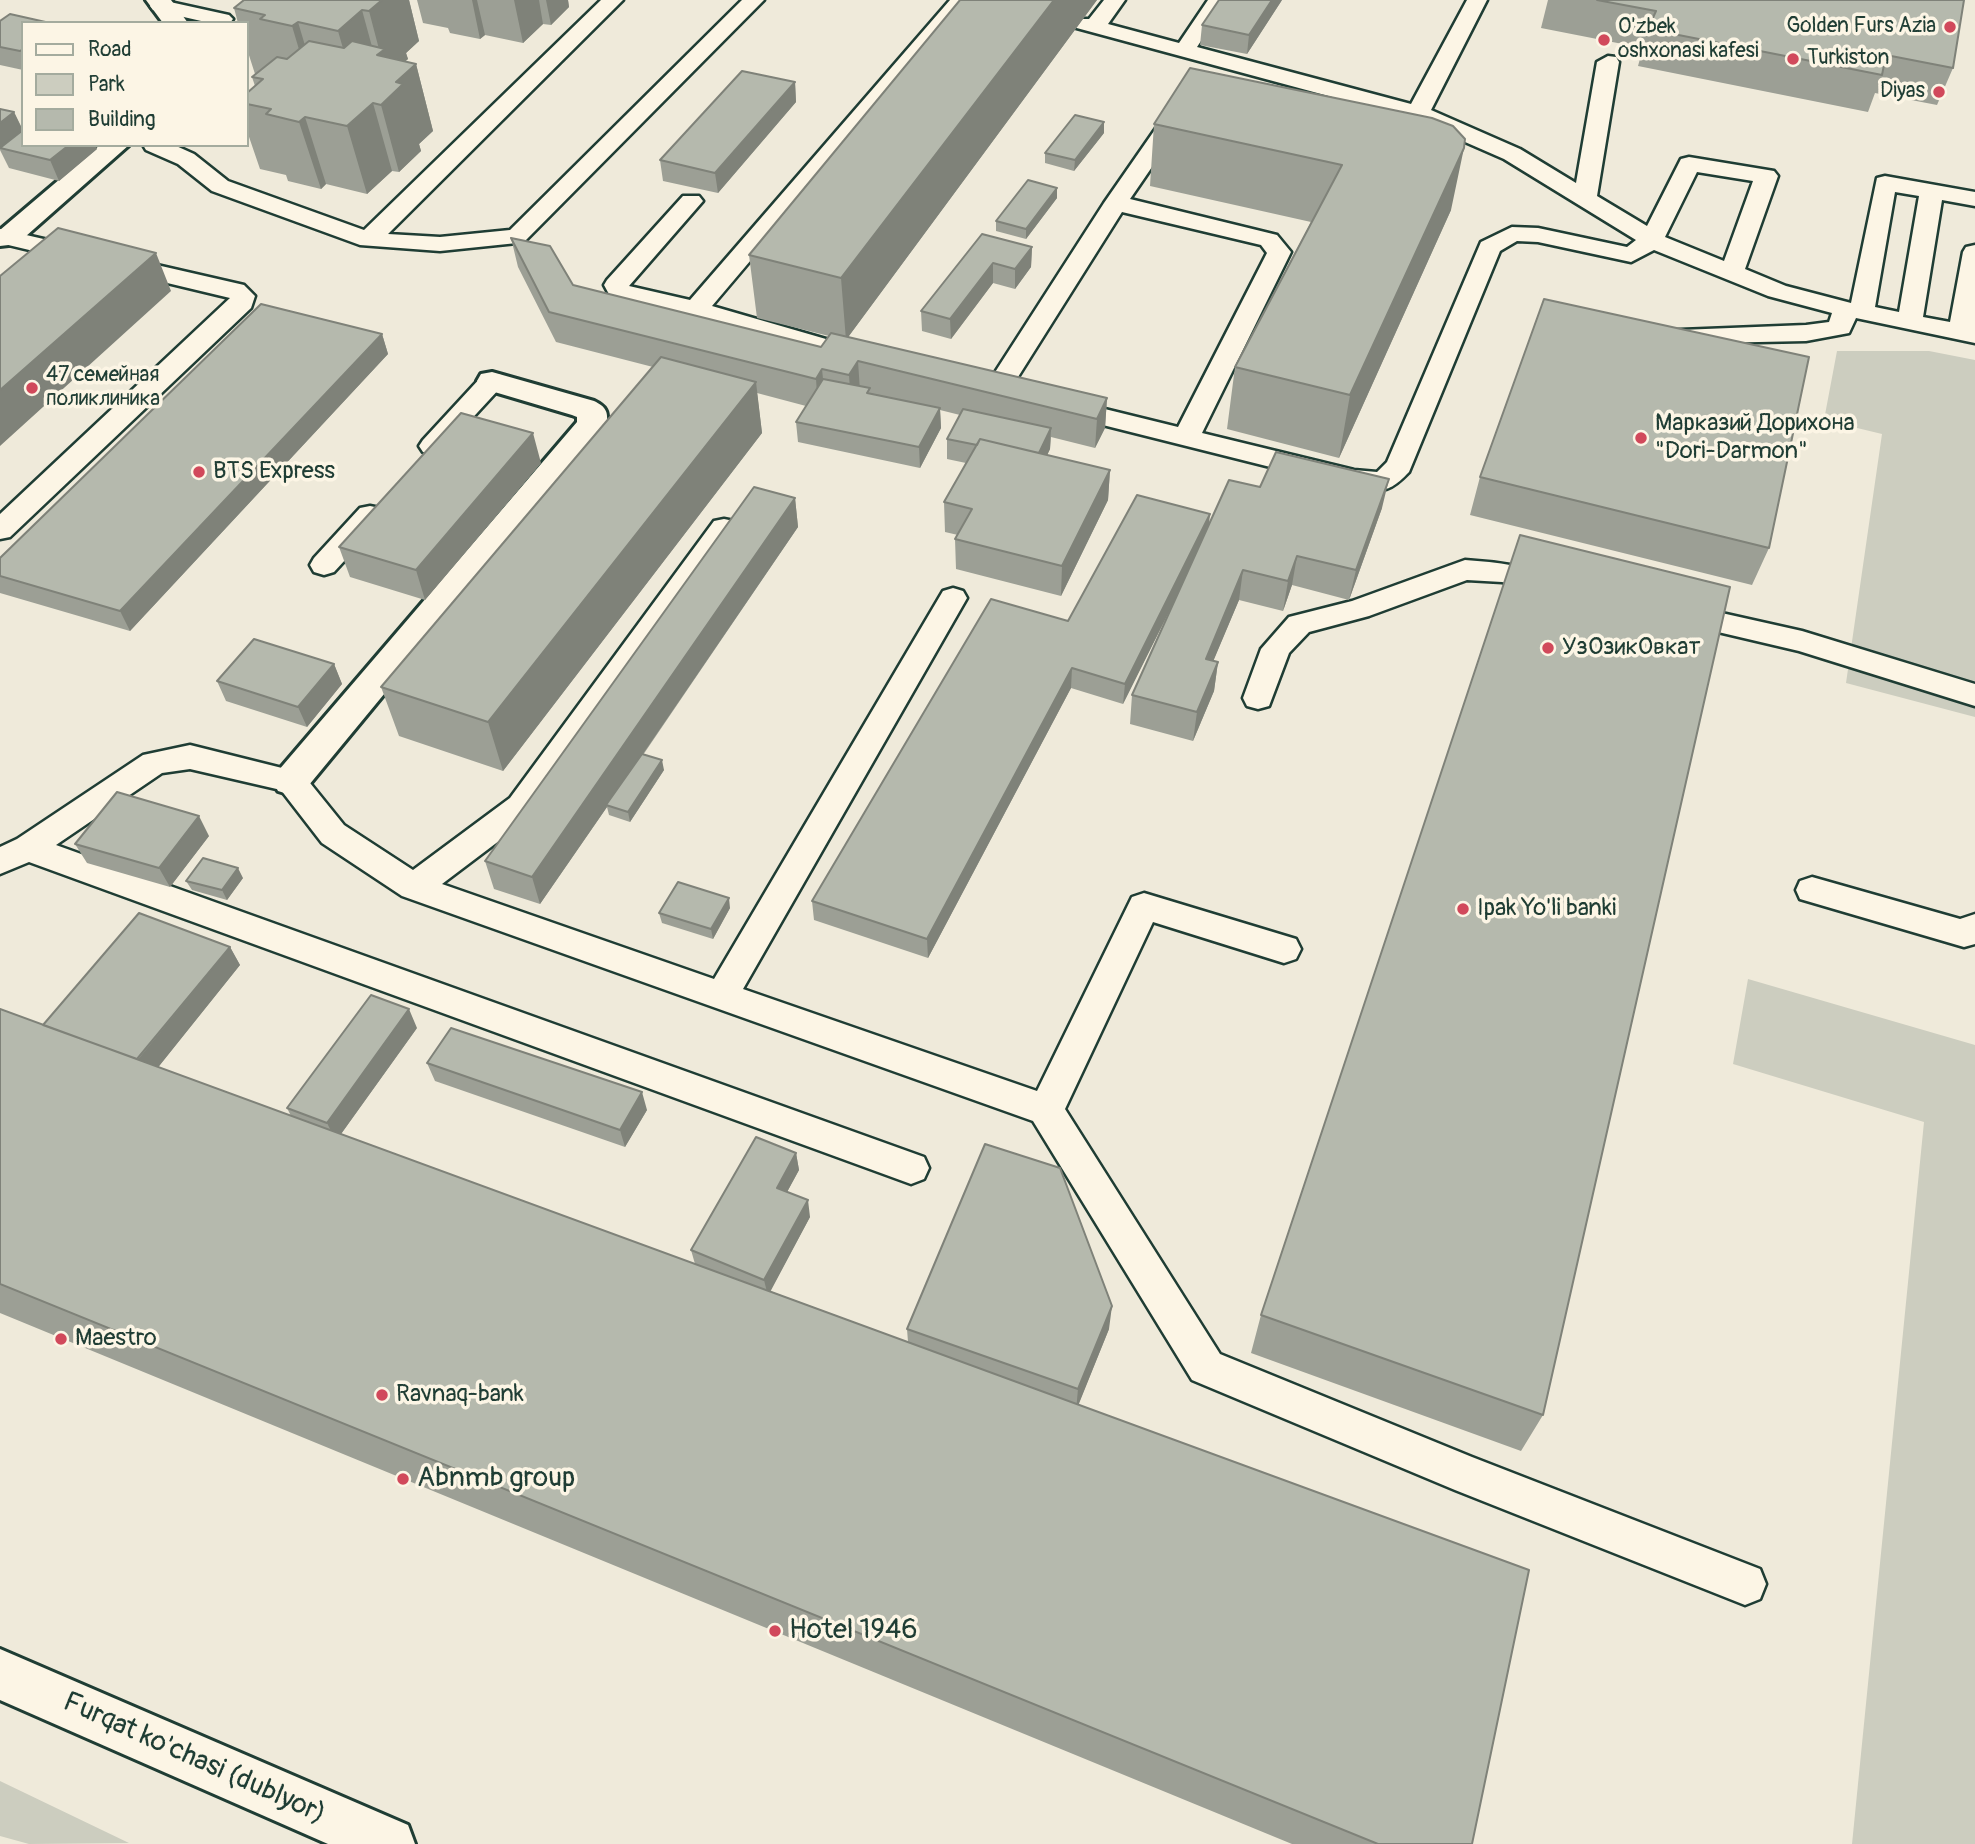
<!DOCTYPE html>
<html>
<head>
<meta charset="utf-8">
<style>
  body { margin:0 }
  #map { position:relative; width:1975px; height:1844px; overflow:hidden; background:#efeada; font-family:Pangolin,sans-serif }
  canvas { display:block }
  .legend { position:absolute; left:21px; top:21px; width:228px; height:126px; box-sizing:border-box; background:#fcf5e5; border:2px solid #a4ab9e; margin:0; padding:9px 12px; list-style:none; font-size:21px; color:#1f3d34 }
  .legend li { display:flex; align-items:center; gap:14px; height:35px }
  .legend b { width:35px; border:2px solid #a4ab9e }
</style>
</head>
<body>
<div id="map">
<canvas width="1975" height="1844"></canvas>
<ul class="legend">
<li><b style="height:9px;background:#fcf5e5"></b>Road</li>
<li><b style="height:19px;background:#cccdbf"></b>Park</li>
<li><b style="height:19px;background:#b5b9ad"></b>Building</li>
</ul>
</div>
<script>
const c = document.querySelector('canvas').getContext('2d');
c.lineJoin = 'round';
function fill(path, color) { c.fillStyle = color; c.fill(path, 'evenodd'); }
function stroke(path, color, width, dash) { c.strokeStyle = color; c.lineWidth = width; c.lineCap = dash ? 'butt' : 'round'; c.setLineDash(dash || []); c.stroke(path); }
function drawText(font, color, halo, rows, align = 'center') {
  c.font = font + ' Pangolin,sans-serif'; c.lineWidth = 7; c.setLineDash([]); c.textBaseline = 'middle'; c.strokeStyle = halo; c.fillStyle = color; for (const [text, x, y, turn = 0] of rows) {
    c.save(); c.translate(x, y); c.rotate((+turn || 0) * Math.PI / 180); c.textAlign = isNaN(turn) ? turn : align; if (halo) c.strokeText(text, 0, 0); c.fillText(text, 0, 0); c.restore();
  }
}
fill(new Path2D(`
  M1837,351H1929L1975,360V717L1846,683L1882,434L1824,420Z
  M1748,979L1975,1045V1844H1852L1924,1122L1733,1064Z
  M0,1781L129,1843L29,1844L0,1836Z`), '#cccdbf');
const lane = new Path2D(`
  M161,0L229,15L233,19L230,23H210L153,10L150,6L153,2Z
  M601,0H623L388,234L440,237L510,230L742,0H764L525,241L517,243L440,251L360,245L212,191L178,164L146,150L143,145H174L194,154L228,181L364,230Z
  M950,0H971L712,306L850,346L854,352L850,358H832L689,315L610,296L604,285L607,280L683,196H699L703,201L629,286L690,300Z
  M1104,0H1125L1108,24L1179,43L1208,0H1228L1197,47L1411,104L1467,0H1487L1431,110L1520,149L1576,183L1597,62L1608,56L1616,57L1619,62L1597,196L1647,226L1681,159L1689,157L1774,171L1778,176L1745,269L1786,286L1851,303L1877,178L1885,176L1975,192V206L1942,200L1923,317L1950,322L1963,252L1966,247L1975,245V343L1856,318L1849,333L1806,341L1664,344L1655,341L1651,336L1655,331L1806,325L1829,322L1832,313L1768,296L1654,250L1631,262L1538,242L1517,241L1500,251L1409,472C1388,494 1383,491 1354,488L1051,412L1047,406L1051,400L1060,398L1178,427L1267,253L1261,245L1122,212L1006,396L997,398L963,390L959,384L963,378L972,376L990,380L1104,203L1170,108L1178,106L1189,113L1130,199L1277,235L1291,252L1202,433L1354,470L1377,472L1387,462L1481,242L1512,227L1538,228L1627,247L1636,240L1504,159L1410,118L1073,27L1069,23L1073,19H1089ZM1697,172L1753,181L1724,261L1665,237ZM1895,192L1919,196L1899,312L1875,307Z
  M0,229L244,285L255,296L251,308L10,537L0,539V514L230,298L0,243Z
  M492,373L501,375L505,381L501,387L441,452L432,455L423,452L419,446L423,440L483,375Z
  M370,506L380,508L384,515L380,522L334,572L324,575L314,572L310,565L314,558L360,508Z
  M724,519L734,521L738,528L734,535L532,816L442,884L714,979L943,591L953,588L963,591L967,598L743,989L1037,1091L1132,897L1144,893L1296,939L1301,949L1296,959L1284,963L1153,922L1065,1109L1220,1354L1472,1457L1760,1569L1766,1584L1760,1599L1745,1605L1455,1490L1192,1380L1033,1121L402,896L322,843L281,790L190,769L162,773L56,845L924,1157L929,1168L924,1179L911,1184L29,862L0,874V847L17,839L143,755L190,745L302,773L344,825L413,870L510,798L714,521Z
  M1465,560C1498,562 1528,567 1560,576L1564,583L1560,590L1550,593L1502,582L1467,580L1369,616L1309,632L1289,653L1269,706L1258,709L1247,706L1243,698L1261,649L1289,617L1352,601Z
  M1677,603L1802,631L1975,684V706L1799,651L1667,620L1662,613L1667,606Z
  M1812,877L1960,919L1975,914V944L1964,947L1800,899L1796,890L1800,881Z`);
const street = new Path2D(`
  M146,0H171L188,23H163Z
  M100,145H129L17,244L0,246V230Z
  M492,372L594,401C606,407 608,411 607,424L304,791L291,795L278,791L273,781L278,771L577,422V417L572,415L481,388L477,381L481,374Z`);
const secondary = new Path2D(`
  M0,1649L408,1825L415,1844H328L0,1700Z`);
stroke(lane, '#1f3d34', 5);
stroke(street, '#1f3d34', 6);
stroke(secondary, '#1f3d34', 6);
fill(lane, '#fcf5e5');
fill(street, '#fcf5e5');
fill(secondary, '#fcf5e5');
fill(new Path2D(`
  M409,0L419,41L406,53L408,59L405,61L416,64L433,131L419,144L421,151L399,172L392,171L367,194L326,184L321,189L288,181L286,175L260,169L247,131V93L255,86L252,77L255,74L247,49V23H238L234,8Z
  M417,0H568L569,7L551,25L543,24L523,43L485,35L480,39L450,33L448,28L423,23Z
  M960,0H1097L848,337L1107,398L1105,428L1095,448L1051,437L1050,449L1047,455L1110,470L1108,500L1061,596L956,569L955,539L958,535L945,532L944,502L966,463L947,459V439L960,415L940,410L941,428L920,468L798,442L796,422L806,406L757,393L762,433L503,771L399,736L381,687L653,367L556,342L518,267L511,238L573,285L821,347L829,336L757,318L749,255Z
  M1282,0L1247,54L1200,45L1202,25Z
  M1548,0H1964L1953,68L1937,105L1875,93L1868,112L1638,66L1643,48L1541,28Z
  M0,21L23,23V70L0,65Z
  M1190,68L1451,210L1339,458L1227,429L1235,367L1311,222L1150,186L1154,124Z
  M795,82L796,102L718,193L663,181L660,160Z
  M0,109L14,112L23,130V145H95L97,149L59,181L9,168L0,150Z
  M1104,133L1074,171L1045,163V153Z
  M1057,188V198L1026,239L996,231V221Z
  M982,234L1032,247L1031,267L1015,289L993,283L951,339L922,331L921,311Z
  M382,334L388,354L130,631L0,593V558Z
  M541,463L425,600L350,577L339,547Z
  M1480,477L1769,548L1752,585L1470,515Z
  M1260,487L1382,508L1349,600L1292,585L1283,611L1239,600L1213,661L1218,662L1214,691L1193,741L1130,724L1132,695L1178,593L1123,704L1071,688L928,958L814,920L812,901L1068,621L1209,526Z
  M795,498L798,527L643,755L664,770L630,822L609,815L607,807L540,904L494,889L485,861Z
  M334,664L342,684L307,727L226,701L217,681Z
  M209,836L170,887L87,863L75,844Z
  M243,878L227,900L192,890L186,881Z
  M730,908L713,939L662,923L659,913Z
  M230,947L240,965L158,1067L291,1116L287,1108L417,1028L341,1134L695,1264L691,1250L796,1153L799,1170L787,1192L810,1217L770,1291L908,1342L907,1329H1109L1078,1405L1472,1844H1292L0,1313V1009L43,1025Z
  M427,1063L647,1110L625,1147L435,1081Z
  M1261,1315L1543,1415L1521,1451L1251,1353Z`), '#9c9f95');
fill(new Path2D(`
  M375,0H409L419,41L406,53L408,59L392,73L396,82L416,64L433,131L419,144L421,151L399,172L381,105L377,55L380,53L369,11Z
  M472,0H477L485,35L480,39Z
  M514,0H539L543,24L523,43Z
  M546,0H568L569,7L551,25Z
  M1054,0H1097L846,340L841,278Z
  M1272,0H1282L1247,54L1249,35Z
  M362,10L380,76L357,97L338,31Z
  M298,22L318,89L312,93L292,26Z
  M795,82L796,102L718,193L715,173Z
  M373,103L392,171L367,194L347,126Z
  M14,112L23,131L0,148V123Z
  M305,117L326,184L321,189L299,122Z
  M1104,122V133L1074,171L1075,160Z
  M69,145H95L97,149L59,181L50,160Z
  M1464,148L1451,210L1339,458L1350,395Z
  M1057,188V198L1026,239V229Z
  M1032,247L1031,267L1015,289V269Z
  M156,253L171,291L0,446V390Z
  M993,263V283L951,339L950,319Z
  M382,334L388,354L130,631L120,611Z
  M858,361L860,391L851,405L849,375Z
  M822,369L825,399L818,409L816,379Z
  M756,382L762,433L503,771L488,722Z
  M1107,398L1105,428L1095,448L1097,419Z
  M940,408L941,428L920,468L919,447Z
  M1051,428L1050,449L1036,479L1037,458Z
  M533,433L541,463L425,600L416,570Z
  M1110,470L1108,500L1061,596L1062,566Z
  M1389,479L1382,508L1349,600L1356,570Z
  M795,498L798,527L608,805H606L607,807L540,904L532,877Z
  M1210,514L1208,534L1123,704L1125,684Z
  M1297,556L1292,585L1283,611L1288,581Z
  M1243,570L1239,600L1202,688L1206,659Z
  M1218,662L1214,691L1193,741L1197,712Z
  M334,664L342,684L307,727L298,707Z
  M1072,668L1071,688L928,958L927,939Z
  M662,760L664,770L630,822L628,812Z
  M199,816L209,836L170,887L159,868Z
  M238,868L243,878L227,900L222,890Z
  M729,898L730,908L713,939L711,929Z
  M230,947L240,965L148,1080L136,1062Z
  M409,1009L417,1028L336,1141L327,1123Z
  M642,1092L647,1110L625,1147L620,1130Z
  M796,1153L799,1170L780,1205L777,1188Z
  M808,1200L810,1217L768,1296L764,1280Z
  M1112,1306L1109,1329L1076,1411L1078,1389Z`), '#7f8279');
const building = new Path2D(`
  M244,0H382L369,11L362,10L338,31L298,22L292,26L260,19L265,15L234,8Z
  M960,0H1054L841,278L749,255Z
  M1219,0H1272L1249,35L1202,25Z
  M1597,0H1964L1953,68L1886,55L1882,75L1648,29L1656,11Z
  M10,14L50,23H23V49L20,51L0,47V21Z
  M309,41L344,48L352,41L385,49L377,55L416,64L396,82L403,84L381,105L373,103L347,126L305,117L299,122L266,114L271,109L247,104V93L263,79L252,77L277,57L287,59Z
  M1190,68L1432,118L1453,126L1465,139L1464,148L1350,395L1235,367L1342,165L1154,124Z
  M742,71L795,82L715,173L660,160Z
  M0,109L14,112L0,123Z
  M1075,115L1104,122L1075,160L1045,153Z
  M23,130V145H69L50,160L0,148Z
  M1028,180L1057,188L1026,229L996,221Z
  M58,228L156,253L0,390V276Z
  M982,234L1032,247L1015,269L993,263L950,319L921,311Z
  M511,238L550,246L573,285L821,347L831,333L1107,398L1097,419L858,361L849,375L822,369L816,379L549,312Z
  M1544,299L1809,357L1769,548L1480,477Z
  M261,304L382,334L120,611L0,576V558Z
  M661,357L756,382L488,722L381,687Z
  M823,379L870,388L867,393L940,408L919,447L796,422Z
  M963,409L1051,428L1039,453L980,439L977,445L947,439Z
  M461,413L533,433L416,570L339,547Z
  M980,439L1110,470L1062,566L955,539L972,509L944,502Z
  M1276,452L1389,479L1356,570L1297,556L1288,581L1243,570L1206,659L1218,662L1197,712L1132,695L1229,480L1260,487Z
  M754,487L795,498L532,877L485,861Z
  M1137,495L1210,514L1125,684L1072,668L927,939L812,901L991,599L1068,621Z
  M1520,535L1730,587L1543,1415L1261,1315Z
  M254,639L334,664L298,707L217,681Z
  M642,754L662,760L628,812L606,805Z
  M117,792L199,816L159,868L75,844Z
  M203,858L238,868L222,890L186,881Z
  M678,882L729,898L711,929L659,913Z
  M139,913L230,947L137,1059L43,1025Z
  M371,995L409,1009L327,1123L287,1108Z
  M0,1009L1529,1570L1472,1844H1378L0,1284Z
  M451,1028L642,1092L620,1130L427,1063Z
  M756,1137L796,1153L777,1188L808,1200L764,1280L691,1250Z
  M985,1144L1060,1168L1112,1306L1078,1389L907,1329Z`);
fill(building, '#b5b9ad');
stroke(building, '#7f8279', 2);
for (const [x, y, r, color] of [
  [1950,27,7,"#d1495b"],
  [1604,40,7,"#d1495b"],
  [1793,59,7,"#d1495b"],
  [1939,92,7,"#d1495b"],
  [32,388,7,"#d1495b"],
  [1641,438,7,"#d1495b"],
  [199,472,7,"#d1495b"],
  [1548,648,7,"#d1495b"],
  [1463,909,7,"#d1495b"],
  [61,1339,7,"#d1495b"],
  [382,1395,7,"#d1495b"],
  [403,1479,7,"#d1495b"],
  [775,1631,7,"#d1495b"]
]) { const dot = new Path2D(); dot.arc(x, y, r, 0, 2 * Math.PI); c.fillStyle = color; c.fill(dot); stroke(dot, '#fcf5e5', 2.5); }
drawText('21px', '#1f3d34', '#fcf5e5', [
  ["Golden Furs Azia",1936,27,"right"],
  ["O'zbek",1618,28],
  ["oshxonasi kafesi",1618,52],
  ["Turkiston",1807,59],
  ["Diyas",1925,92,"right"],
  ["47 семейная",46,376],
  ["поликлиника",46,400]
], 'left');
drawText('24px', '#1f3d34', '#fcf5e5', [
  ["Марказий Дорихона",1655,424],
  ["\"Dori-Darmon\"",1655,452],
  ["BTS Express",213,472],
  ["УзОзикОвкат",1562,648],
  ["Ipak Yo'li banki",1477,909],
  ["Maestro",75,1339],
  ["Ravnaq-bank",396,1395]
], 'left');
drawText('28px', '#1f3d34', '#fcf5e5', [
  ["Abnmb group",417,1479],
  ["Hotel 1946",789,1631]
], 'left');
drawText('28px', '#1f3d34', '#fcf5e5', [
  ["Furqat ko'chasi (dublyor)",194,1759,24]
]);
</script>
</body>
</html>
